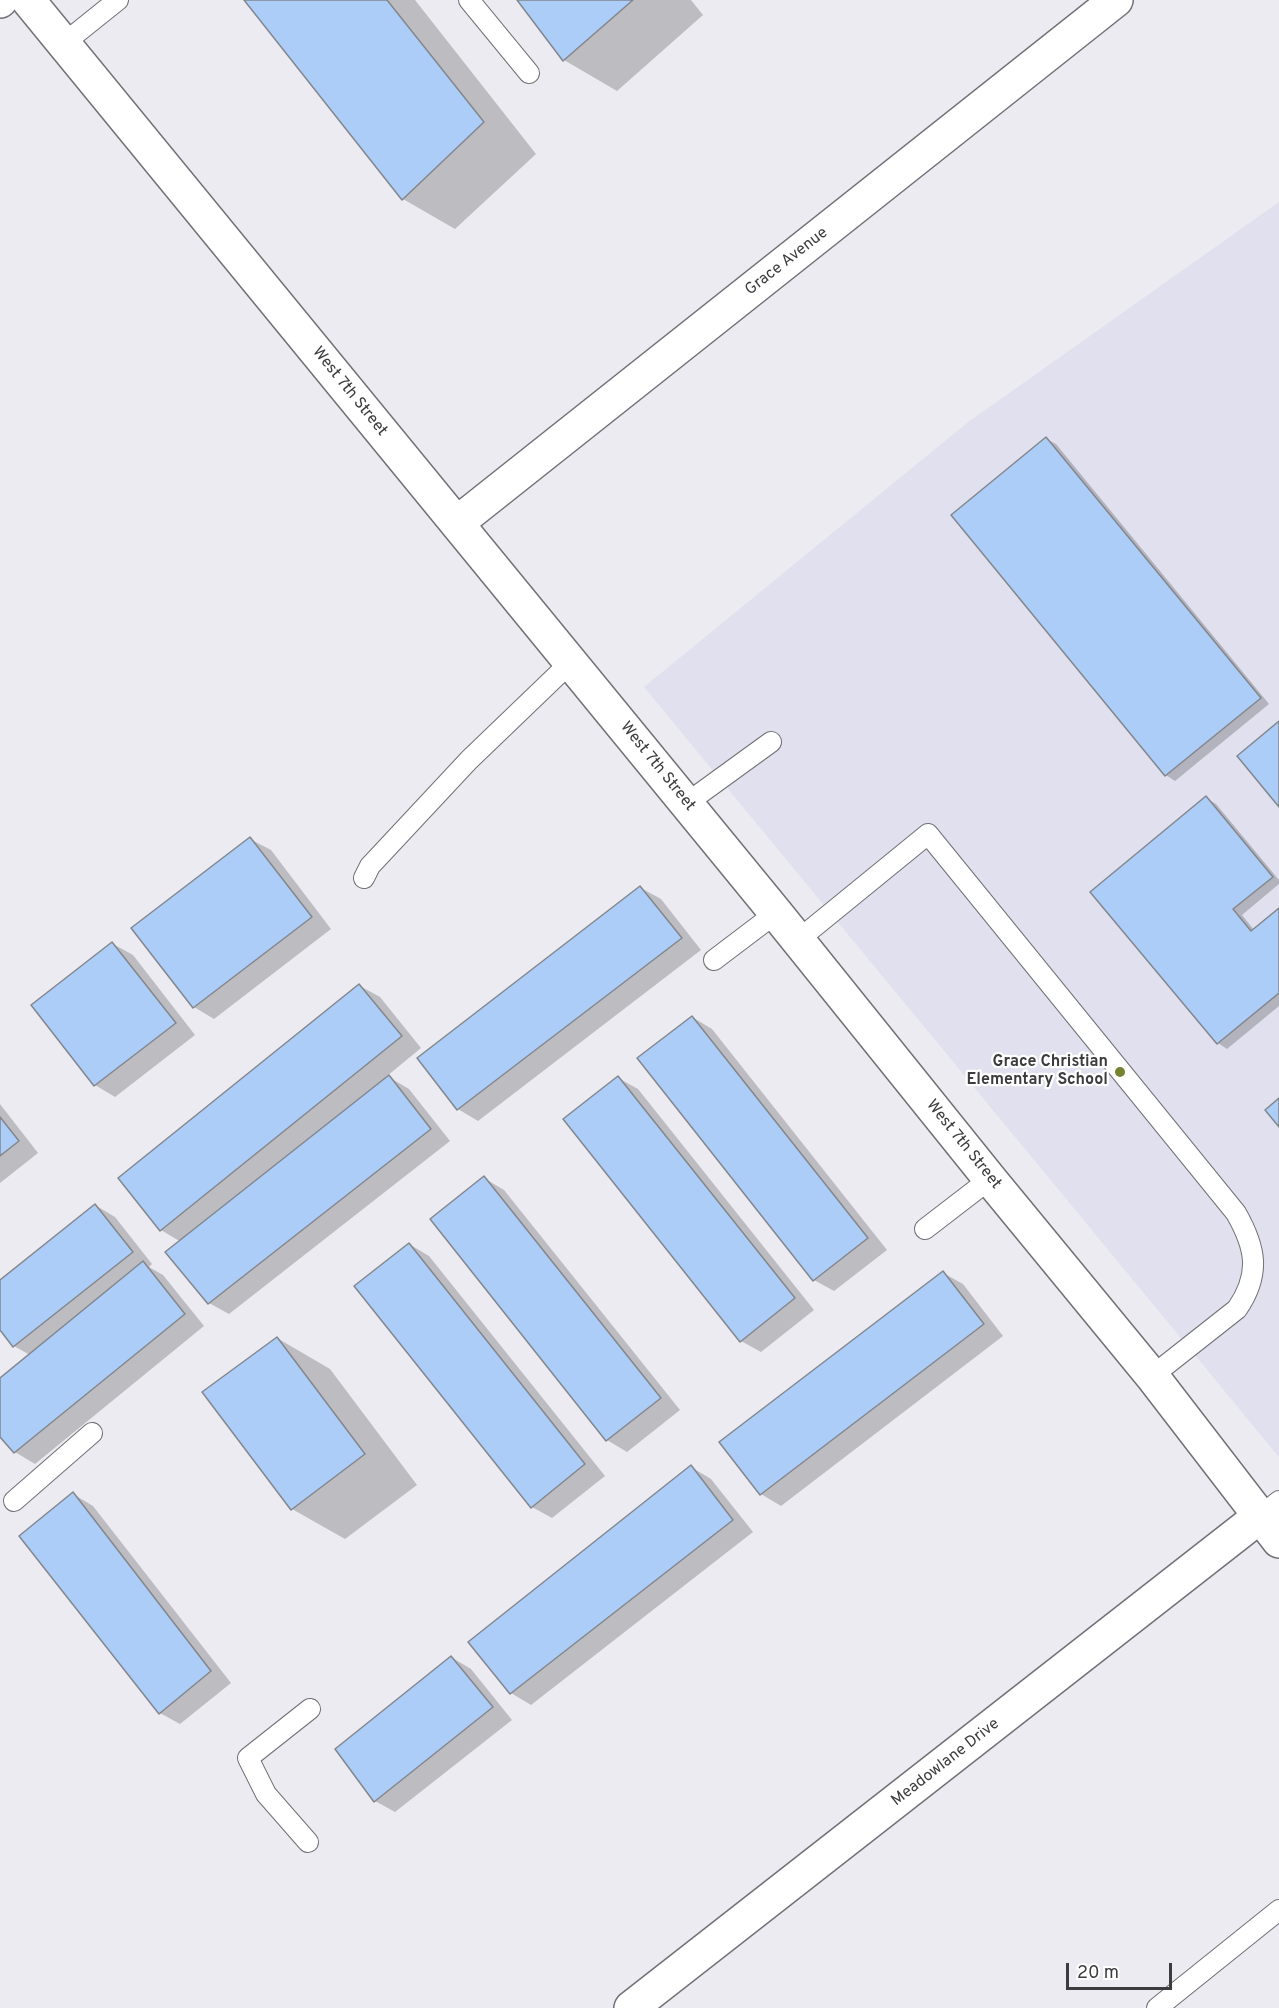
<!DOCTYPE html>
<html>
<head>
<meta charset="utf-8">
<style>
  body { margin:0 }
  #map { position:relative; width:1279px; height:2008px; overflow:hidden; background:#ecebf2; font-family:Overpass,sans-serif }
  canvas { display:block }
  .scale { position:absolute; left:1066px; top:1963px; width:106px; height:27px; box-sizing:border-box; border:3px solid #3c3c3e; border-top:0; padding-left:8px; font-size:18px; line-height:21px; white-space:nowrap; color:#3c3c3e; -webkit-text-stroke:4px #fff; paint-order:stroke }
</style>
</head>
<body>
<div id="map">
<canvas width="1279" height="2008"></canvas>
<div class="scale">20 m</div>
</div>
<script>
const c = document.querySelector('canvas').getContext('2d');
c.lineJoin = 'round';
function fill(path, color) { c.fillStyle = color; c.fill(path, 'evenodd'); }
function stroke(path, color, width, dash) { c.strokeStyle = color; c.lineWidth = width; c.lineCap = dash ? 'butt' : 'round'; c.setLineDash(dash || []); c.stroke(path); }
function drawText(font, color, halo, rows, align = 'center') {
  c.font = font + ' Overpass,sans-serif'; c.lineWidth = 4.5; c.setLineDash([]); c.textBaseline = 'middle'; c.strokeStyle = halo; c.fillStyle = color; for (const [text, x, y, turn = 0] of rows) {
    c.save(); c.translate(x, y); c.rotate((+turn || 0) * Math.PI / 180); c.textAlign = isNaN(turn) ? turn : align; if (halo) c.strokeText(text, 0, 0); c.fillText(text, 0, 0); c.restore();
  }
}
fill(new Path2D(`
  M1279,202V1457L644,687L967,423Z`), '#e0e0ee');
fill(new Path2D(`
  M246,0H415L536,154L455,229L403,199Z
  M519,0H691L703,15L617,91L564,60Z
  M1046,439L1056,444L1269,704L1175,781L1166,775Z
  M1206,798L1216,804L1279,880V884L1242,915L1254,930L1279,909V1006L1227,1049L1218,1043Z
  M250,839L271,850L331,929L214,1019L194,1007Z
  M641,888L661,899L701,950L478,1121L458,1109L419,1058Z
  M113,944L133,955L195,1035L115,1097L95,1085L33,1006Z
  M360,986L380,997L421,1048L387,1076L409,1089L450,1141L229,1314L209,1303L181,1242L161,1230Z
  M692,1017L712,1029L887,1250L834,1291L814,1280Z
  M618,1078L638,1089L814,1310L761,1352L741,1341Z
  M0,1104L38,1153L0,1183Z
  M484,1178L504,1190L680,1410L627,1452L607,1440L432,1220Z
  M95,1205L115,1217L152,1264L149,1267L163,1275L204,1326L35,1464L15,1452L0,1434V1380L30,1355L14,1346L0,1328V1281Z
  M409,1244L429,1256L605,1476L552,1518L532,1507Z
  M943,1273L963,1284L1003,1336L781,1506L761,1494L722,1443Z
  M277,1338L330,1369L417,1485L345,1539L292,1509Z
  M691,1467L711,1479L753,1532L531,1705L511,1693Z
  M73,1494L93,1506L231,1683L180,1724L160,1713Z
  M451,1657L471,1669L512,1720L395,1812L375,1801Z`), '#0003');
const building = new Path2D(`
  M244,0H387L484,122L402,200Z
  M517,0H633L563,61Z
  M1046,437L1261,698L1165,776L951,515Z
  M1279,721V807L1237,756Z
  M1206,796L1273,877L1233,909L1251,931L1279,908V993L1217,1044L1090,892Z
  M250,837L312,917L193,1008L131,928Z
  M640,886L682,938L457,1110L417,1058Z
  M112,942L176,1023L94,1086L31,1005Z
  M359,984L402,1036L160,1231L118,1178Z
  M692,1016L868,1238L813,1281L637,1058Z
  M389,1075L431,1129L208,1304L165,1252Z
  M618,1076L795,1298L740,1342L563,1119Z
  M1279,1098V1127L1265,1110Z
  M0,1117L19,1141L0,1156Z
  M484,1176L661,1398L606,1441L430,1219Z
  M95,1204L133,1252L13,1347L0,1330V1280Z
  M409,1243L585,1464L531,1508L354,1286Z
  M143,1261L185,1314L14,1453L0,1437V1378Z
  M943,1271L984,1324L760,1495L719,1442Z
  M277,1337L365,1454L291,1510L202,1392Z
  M691,1465L733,1520L510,1694L468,1642Z
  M73,1492L211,1671L159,1714L19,1536Z
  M451,1656L493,1707L374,1802L335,1749Z`);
fill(building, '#abcdf8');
stroke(building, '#83878c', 1.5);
const service = new Path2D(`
  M469,0L529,73
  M63,44L118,0
  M687,803L771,742
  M364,878L370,866L469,760L571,662
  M798,940L928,834L1236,1213C1256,1248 1261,1274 1237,1309L1152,1376
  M714,960L776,913
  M925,1229L990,1179
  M14,1501L92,1433
  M1259,1517L1279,1501
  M308,1842L266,1794L248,1758L310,1709
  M1157,2008L1279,1910`);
const minor = new Path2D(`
  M0,1L1,0
  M457,523L1116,0
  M631,2008L1259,1517`);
const secondary = new Path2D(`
  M28,0L776,913L990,1179L1152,1376L1279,1541`);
stroke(service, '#707076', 22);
stroke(minor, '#707076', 36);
stroke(secondary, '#707076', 36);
stroke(service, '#fff', 20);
stroke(minor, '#fff', 33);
stroke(secondary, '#fff', 33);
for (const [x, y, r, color] of [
  [1120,1072,6,"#758331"]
]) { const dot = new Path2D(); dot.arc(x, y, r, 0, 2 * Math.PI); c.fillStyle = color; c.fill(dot); stroke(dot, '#fff', 2); }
drawText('16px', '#3c3c3e', '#fff', [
  ["Grace Avenue",787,262,-38],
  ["West 7th Street",349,392,51],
  ["West 7th Street",657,767,51],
  ["West 7th Street",963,1145,51],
  ["Meadowlane Drive",946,1763,-38]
]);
drawText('bold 16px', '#3c3c3e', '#fff', [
  ["Grace Christian",1108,1063],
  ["Elementary School",1108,1081]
], 'right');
</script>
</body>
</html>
